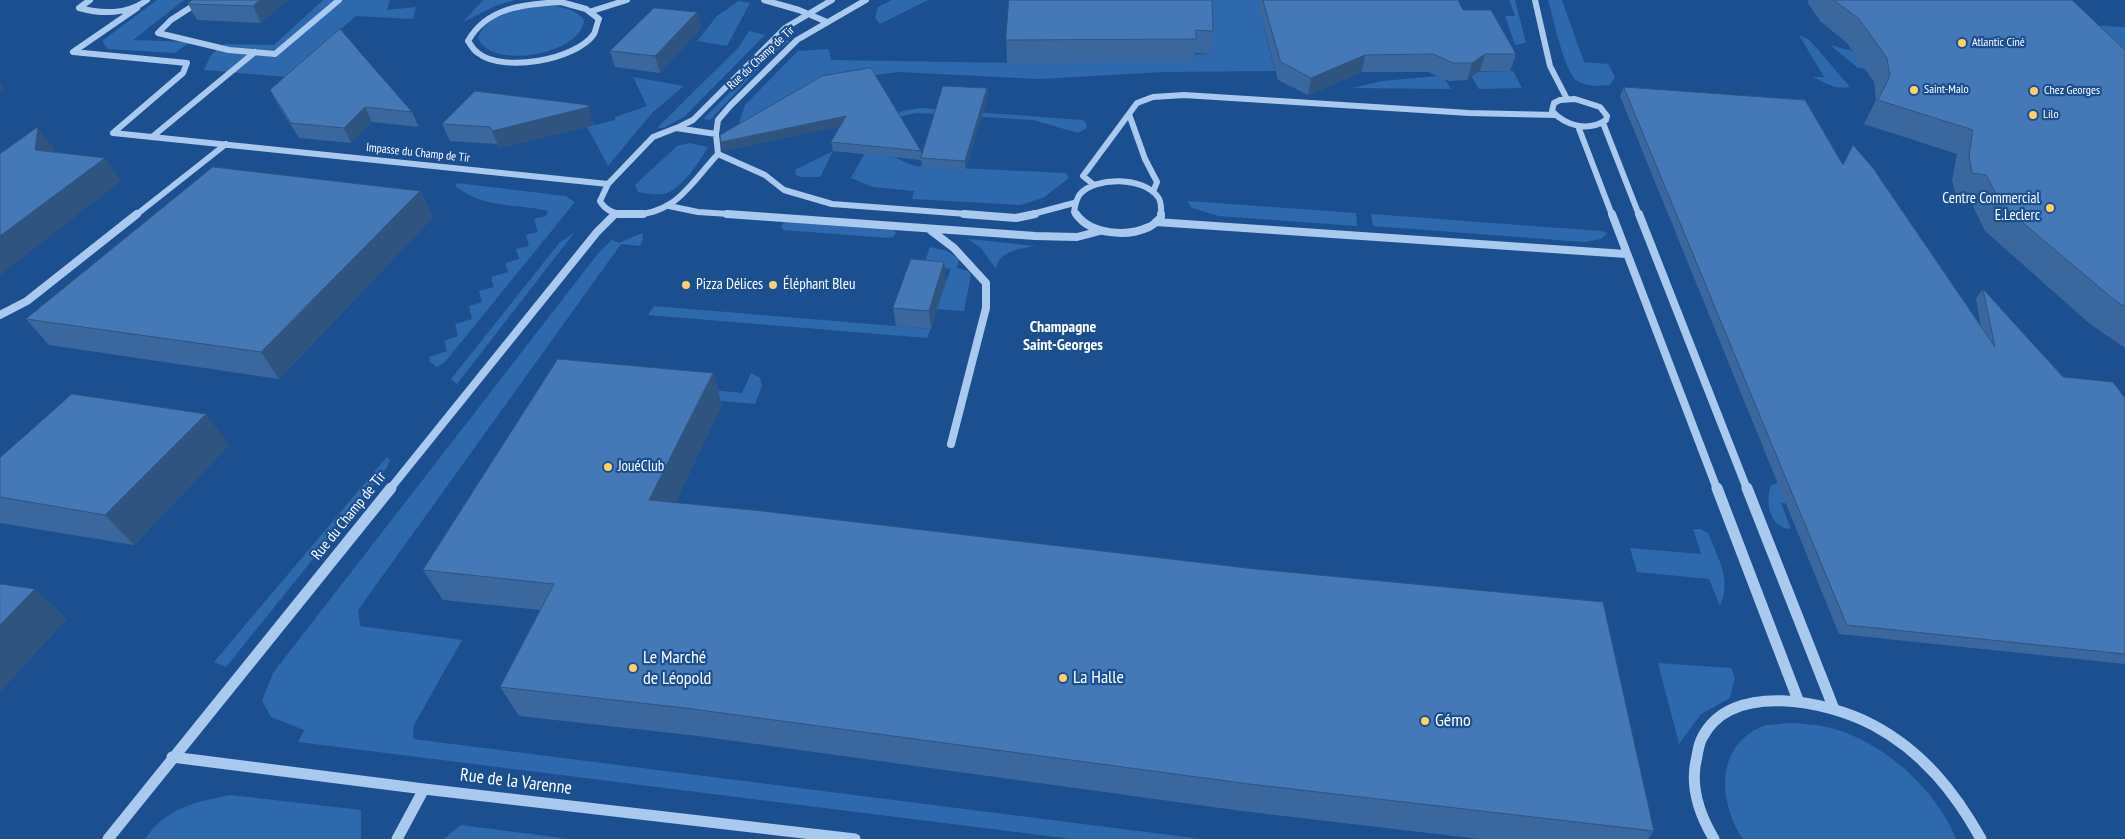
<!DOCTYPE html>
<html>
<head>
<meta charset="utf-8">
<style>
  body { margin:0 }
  canvas { display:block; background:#1b4f8f }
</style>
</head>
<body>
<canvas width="2125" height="839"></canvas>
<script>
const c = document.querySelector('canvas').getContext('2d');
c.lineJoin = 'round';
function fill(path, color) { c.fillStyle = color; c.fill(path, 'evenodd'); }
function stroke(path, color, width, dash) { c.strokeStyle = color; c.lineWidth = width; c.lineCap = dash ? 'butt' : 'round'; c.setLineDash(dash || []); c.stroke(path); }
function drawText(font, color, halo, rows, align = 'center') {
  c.font = font + ' "PT Sans Narrow",sans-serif'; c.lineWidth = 4.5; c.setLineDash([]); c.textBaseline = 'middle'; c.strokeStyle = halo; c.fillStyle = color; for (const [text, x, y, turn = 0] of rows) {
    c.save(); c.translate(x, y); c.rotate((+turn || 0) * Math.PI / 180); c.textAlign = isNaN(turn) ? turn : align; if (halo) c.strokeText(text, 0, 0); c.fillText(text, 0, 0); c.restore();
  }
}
fill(new Path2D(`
  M157,0H184L133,40L190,42L175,53L108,49L102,41Z
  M323,0H390L387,10L416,7L413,19L356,16L286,77L204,70L211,55L224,44L274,45Z
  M483,0H515L495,6L463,22Z
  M892,0H928L880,24L875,18L878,7Z
  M1209,0H1303L1313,28H1264L1275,71L1164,72L1040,79L898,72L876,75L764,143L750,144L738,127L745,105L798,51L829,49L831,60L1017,63L1211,54Z
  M1509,0H1515L1526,43L1515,45L1505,16H1515Z
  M1548,0H1562L1584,62L1608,64L1615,77L1610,85C1599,86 1586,87 1576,80C1564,70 1553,17 1548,0Z
  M739,1L750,3L727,46L697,41L717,16Z
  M554,6C566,8 576,10 584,20C582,55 488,71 478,37C490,10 528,7 554,6Z
  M2089,25L2125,27V55Z
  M749,31L765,35L684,117L663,128H657L739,47Z
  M1799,35L1808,39L1814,45L1850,87C1836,90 1825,83 1813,77H1824Z
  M783,40L790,41L770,56L710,120L703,119Z
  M1830,45L1871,56L1867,69L1858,68Z
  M1513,71L1522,88L1479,89L1472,77L1474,72Z
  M1437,76L1444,78L1451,89L1352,88L1383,81Z
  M633,77L684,86L653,112L608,166L587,127L615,120V117L647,106Z
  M920,108L1083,120L1086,123L1087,128L1078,133L1033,120L918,113L910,114L886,121L902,111Z
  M689,143L708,147C700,161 686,181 673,190C663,197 649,194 638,192L635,185L677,146Z
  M868,147L915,166L1066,173L1069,178L1043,198L1020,205L912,199L914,191L873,187L851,178Z
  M833,151L820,177H801L796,175L795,170Z
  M457,183L565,196L575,202L445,362L437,367L430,362L429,357L447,351L444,341L458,336L455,324L472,319L469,306L482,302L479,291L494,287L491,277L508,272L505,263L519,259L516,249L529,246L526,235L538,232L534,219L546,216L548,211C514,203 485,209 455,186Z
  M1187,201L1356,213L1357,226L1219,216L1192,208Z
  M1371,214L1601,231L1607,233L1601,239L1584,242L1373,226Z
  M790,221L891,229L896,232L893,237L889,238L784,230L781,227L783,223Z
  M574,233L457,384L451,379L560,242Z
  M642,233L643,240L640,246L621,244L358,610L360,626L462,640L414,725L413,739L1201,839H1072L298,742L304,730L271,717L262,701L273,673L600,251L612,240L619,243Z
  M968,239L1035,246C1020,249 998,251 996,269L981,248Z
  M930,247L947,251L959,259L957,268L968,271L971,275L964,311L936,309L951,269L924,264Z
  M654,306L931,329L927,338L648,315Z
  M751,373L760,378L762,386L755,404L583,388L590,379L742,393Z
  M387,457L390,460L387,467L226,667L214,662Z
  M1791,479L1801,505L1781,503L1791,529C1769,528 1765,502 1771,485Z
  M1693,529H1700L1708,533C1718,559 1732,579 1720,606L1709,579L1637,572L1630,548L1701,554Z
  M1658,663L1731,668L1735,678L1730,698L1701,714L1679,744Z
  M1791,723C1801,724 1812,724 1822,726C1878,737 1935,786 1956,839H1743C1718,802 1715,744 1764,726C1772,724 1783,724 1791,723Z
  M230,795L361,810V839H145C166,808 195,802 230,795Z
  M461,825L569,839H444Z`), '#2e69ad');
stroke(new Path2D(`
  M90,0L79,8C101,14 128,15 147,0
  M202,0L171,20L158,33L229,50L275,54L339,0
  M764,0L799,10L827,22
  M1535,0L1550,66L1567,99
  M561,2L586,9L599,19C597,23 596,30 594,34C576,60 503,73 478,53C474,51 471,45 468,41C487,7 525,4 561,2Z
  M137,8L73,52L187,63L183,73L113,133L608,184
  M592,11L627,0
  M1575,99L1600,107L1607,116L1606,120C1588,132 1566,126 1552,111L1554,103L1560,100Z
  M1129,114L1145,159L1157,182L1153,192
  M1603,123L1639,215
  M1578,126L1612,215
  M676,128L716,134L718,154C689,185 677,214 630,215C617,215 606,212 600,201L608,184L653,137Z
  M677,128L693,120L785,28L832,0
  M716,134L718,120L730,106L797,40L866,0
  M152,137L255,52
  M718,154L765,175L784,190L832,204L980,215
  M1094,185L1083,176L1137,103L1153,97L1184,95L1469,113L1555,115
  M669,206L698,212L744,215
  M136,215L226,144
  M1029,215L1074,203
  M1077,215L1074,212C1075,206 1076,199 1080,194C1096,176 1144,177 1158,197C1162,202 1161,209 1161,215`), '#a9c9ee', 6);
stroke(new Path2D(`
  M618,214H643
  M727,214L1035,236L1077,237L1100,231
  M964,214L1016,218L1035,214
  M1076,214C1091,235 1127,237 1149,227C1154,225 1158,220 1161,217V214
  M1612,214L1717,489
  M1639,214L1747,489
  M1156,222L1626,254
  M929,229L954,248L986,283V308L951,444
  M0,315L27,301L137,214
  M390,489L597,232L615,214`), '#a9c9ee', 8);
stroke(new Path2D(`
  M1717,488L1798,700
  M1747,488L1834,709
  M172,757L424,789L855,839
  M108,839L391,488
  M397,839L424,789
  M1714,839C1699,814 1689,786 1697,756C1698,751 1699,743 1702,738C1731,680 1828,701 1873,725C1922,751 1955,792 1981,839`), '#a9c9ee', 11);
fill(new Path2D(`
  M192,0H288L261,23L197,20L188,4Z
  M1009,0L1213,31L1211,54L1195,53L1194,62L1007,63L1006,40Z
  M1257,0H1458L1463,10L1516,54L1510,71H1480L1467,80L1449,81L1428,72H1362L1308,95L1278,80Z
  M1808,0H2072L2125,50V348L2090,324L1985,231L1970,200L1956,197L1952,180L1957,154L1864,124L1876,100L1874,82L1847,43L1820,21L1808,3Z
  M697,12L701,28L660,73L615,67L610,51Z
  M822,76L921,151V155L987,88L988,97L965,170L922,167L921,160L833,151L831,142L840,126L723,151L720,140Z
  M1624,87L1843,164L1853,145L1981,328L1976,298L1983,289L2063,377L2125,398V664L1839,634L1620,96Z
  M270,90L412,112L419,127L372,122L351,143L299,138L278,105Z
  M594,122V125L499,148L497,144L450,141L442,124Z
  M420,191L433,217L279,379L49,345L26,319Z
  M944,262L946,280L931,329L896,326L893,308Z
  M713,373L722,404L675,503L1654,831L1648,839H1479L1242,811L698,736L519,716L500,687L540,610L443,600L423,570Z
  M229,445L134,545L0,523V458Z`), '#3a679d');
fill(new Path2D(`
  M260,0H288L261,23L253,6Z
  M697,12L701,28L660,73L655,56Z
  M1485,54L1480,71L1467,80L1472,63Z
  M1365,55L1362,72L1308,95L1311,78Z
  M0,82L5,89L0,92Z
  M987,88L988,97L965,170V161Z
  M588,105L594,125L499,148L492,131Z
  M365,107L372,122L351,143L344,128Z
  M846,116L848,125L723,151L721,142Z
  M38,127L55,150L52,173L35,150Z
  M105,158L121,181L0,275V236Z
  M420,191L433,217L279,379L261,352Z
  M944,262L946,280L931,329L929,311Z
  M713,373L722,404L662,531L649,500Z
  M206,414L229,445L134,545L105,515Z
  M35,589L67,619L0,692V625Z`), '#305480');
const building = new Path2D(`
  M192,0H260L253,6L188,4Z
  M1009,0H1212L1213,31L1196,30V39L1006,40Z
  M1263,0H1458L1463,10H1491L1516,54H1485L1472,63H1453L1433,54L1365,55L1311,78L1281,62Z
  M1834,0H2072L2125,50V307L2112,298L2003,206L1986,175L1972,173L1969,156L1973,130L1878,100L1890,76L1887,58L1859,19Z
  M654,8L697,12L655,56L610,51Z
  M340,29L412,112L365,107L344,128L291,123L270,90Z
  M871,68L921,151L831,142L846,116L721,142L720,135L822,76Z
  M943,86L987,88L965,161L921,158Z
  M1624,87L1805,100L1843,165L1853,145L1873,168L1995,347L1983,289L2063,377L2113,382L2125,398V654L1847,625Z
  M475,91L588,105L589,107L492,131L490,127L442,124Z
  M38,127L35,150L105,158L0,236V154Z
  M213,167L420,191L261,352L26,319Z
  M911,259L944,262L929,311L893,308Z
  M558,359L713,373L649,500L762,511L1255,569L1603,602L1654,831L1249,784L685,708L500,687L554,584L423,570Z
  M72,394L206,414L105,515L0,497V458Z
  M0,584L35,589L0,625Z`);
fill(building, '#4478b7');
stroke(building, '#305480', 1);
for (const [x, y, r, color] of [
  [1962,43,5,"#ffd166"],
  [1914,90,5,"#ffd166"],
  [2034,91,5,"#ffd166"],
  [2033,115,5,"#ffd166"],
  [2050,208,5,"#ffd166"],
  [686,285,5,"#ffd166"],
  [773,285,5,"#ffd166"],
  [608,467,5,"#ffd166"],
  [633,668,5,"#ffd166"],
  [1063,678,5,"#ffd166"],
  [1425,721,5,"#ffd166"]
]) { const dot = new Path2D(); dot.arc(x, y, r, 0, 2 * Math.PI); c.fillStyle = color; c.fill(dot); stroke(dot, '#1b4f8f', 2); }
drawText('12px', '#fff', '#1b4f8f', [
  ["Atlantic Ciné",1972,43],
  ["Saint-Malo",1924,90],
  ["Chez Georges",2044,91],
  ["Lilo",2043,115]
], 'left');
drawText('12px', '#fff', '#1b4f8f', [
  ["Rue du Champ de Tir",761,58,-43],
  ["Impasse du Champ de Tir",418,153,6]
]);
drawText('15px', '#fff', '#1b4f8f', [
  ["Centre Commercial",2040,199,"right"],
  ["E.Leclerc",2040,216,"right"],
  ["Pizza Délices",696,285],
  ["Éléphant Bleu",783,285],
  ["JouéClub",618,467]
], 'left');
drawText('15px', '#fff', '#1b4f8f', [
  ["Rue du Champ de Tir",349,516,-51]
]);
drawText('bold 16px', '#fff', '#1b4f8f', [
  ["Champagne",1063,327],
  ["Saint-Georges",1063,345]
]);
drawText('18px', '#fff', '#1b4f8f', [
  ["Le Marché",643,658],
  ["de Léopold",643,679],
  ["La Halle",1073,678],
  ["Gémo",1435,721]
], 'left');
drawText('18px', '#fff', '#1b4f8f', [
  ["Rue de la Varenne",516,782,7]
]);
</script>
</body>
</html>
